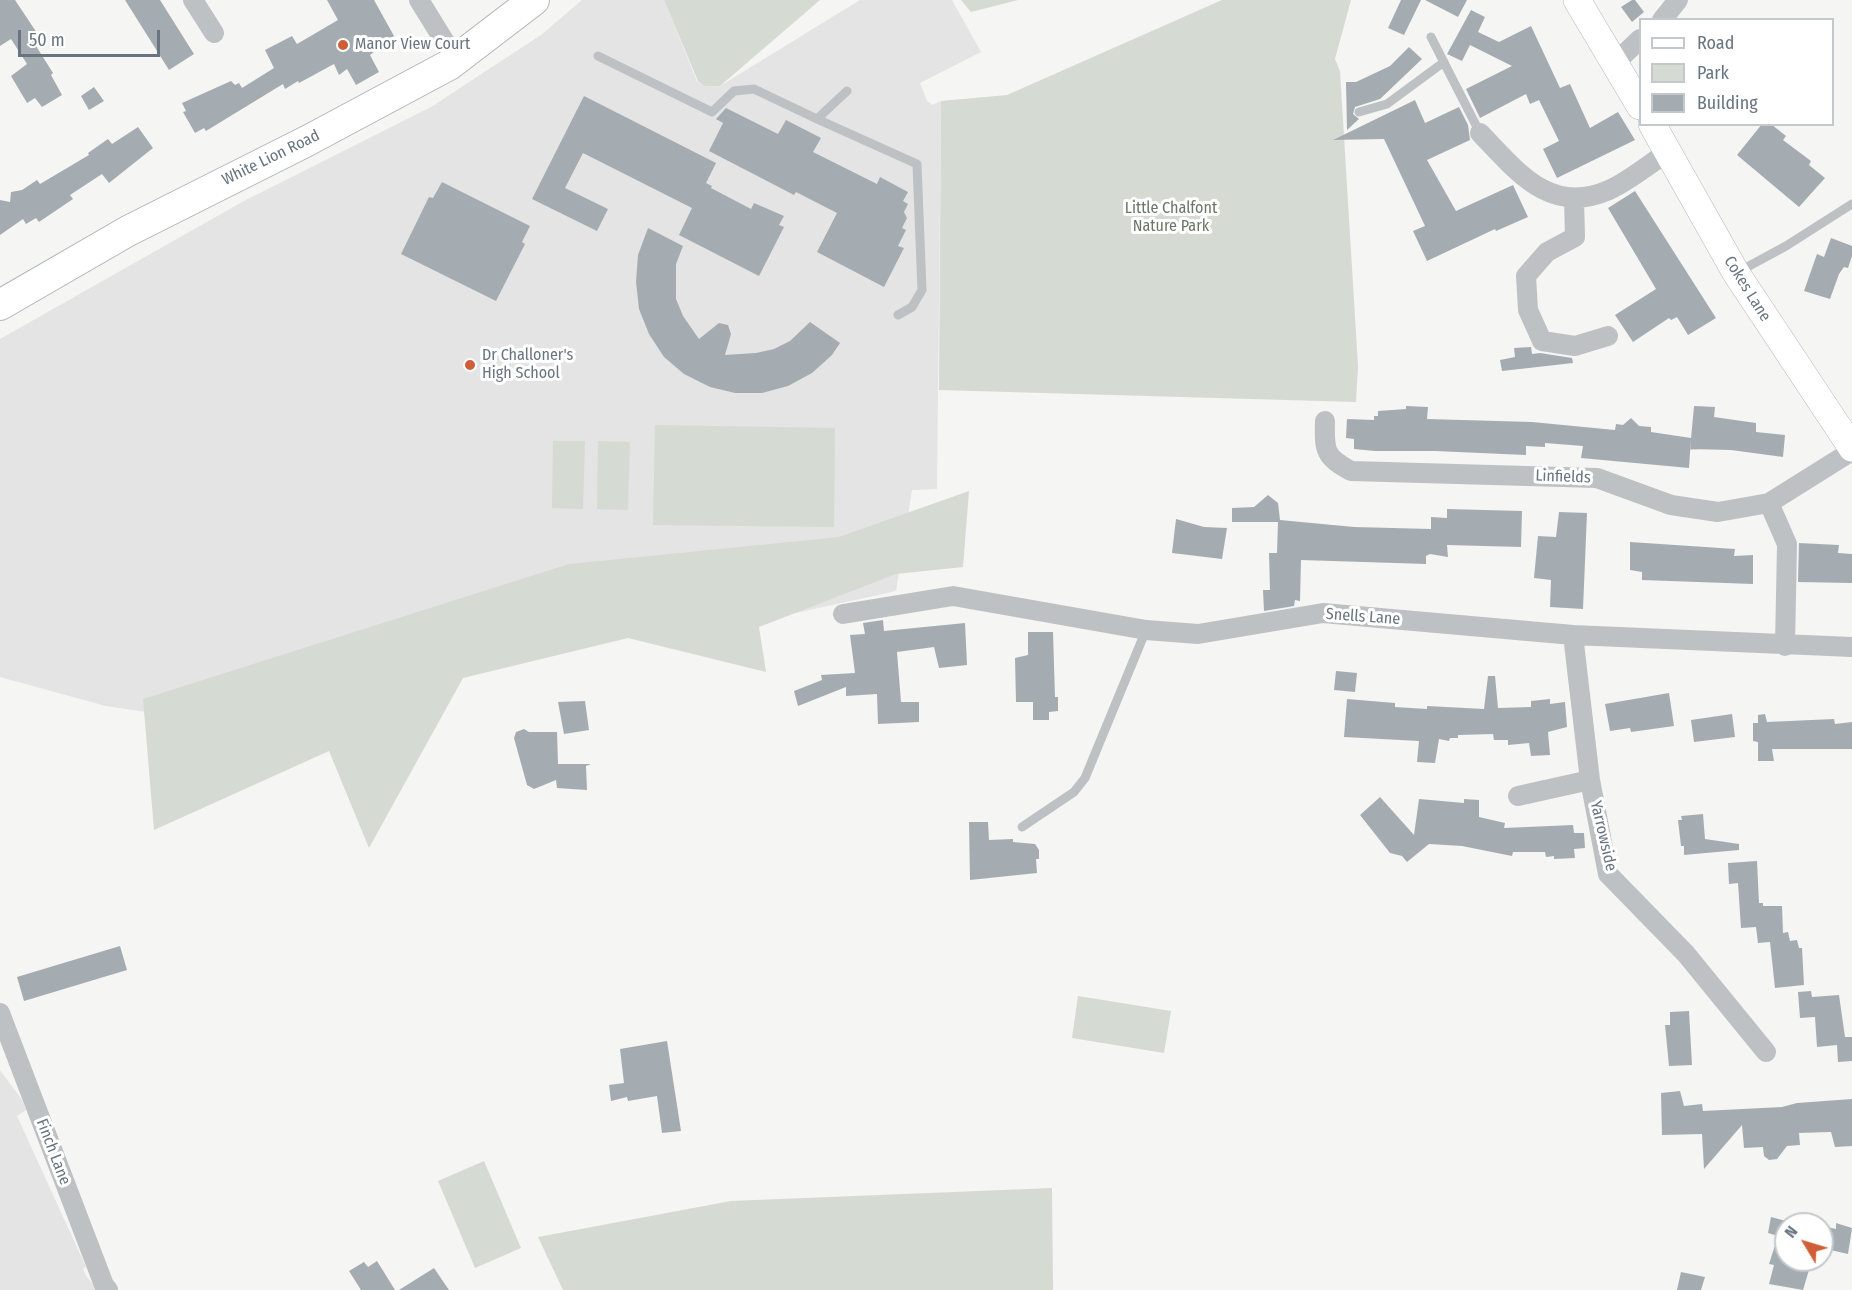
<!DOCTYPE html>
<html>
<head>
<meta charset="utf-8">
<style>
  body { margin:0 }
  #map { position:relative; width:1852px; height:1290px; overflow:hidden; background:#f5f5f3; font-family:"Fira Sans Condensed",sans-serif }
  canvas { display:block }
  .legend { position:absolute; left:1639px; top:18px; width:195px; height:108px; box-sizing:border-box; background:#fff; border:2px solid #c3c8cc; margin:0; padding:8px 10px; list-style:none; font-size:18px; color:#687580 }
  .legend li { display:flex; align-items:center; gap:12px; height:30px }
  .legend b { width:30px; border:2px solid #c3c8cc }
  .north { position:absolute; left:1774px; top:1212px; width:60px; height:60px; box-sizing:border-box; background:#fff; border:2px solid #c3c8cc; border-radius:50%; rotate:308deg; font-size:16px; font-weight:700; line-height:24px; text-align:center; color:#687580 }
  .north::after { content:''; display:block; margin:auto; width:21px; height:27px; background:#d05f38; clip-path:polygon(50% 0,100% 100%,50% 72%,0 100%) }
  .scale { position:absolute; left:18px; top:30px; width:142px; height:27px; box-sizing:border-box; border:3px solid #687580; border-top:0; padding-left:8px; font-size:18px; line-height:21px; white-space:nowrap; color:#687580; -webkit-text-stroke:4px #fff; paint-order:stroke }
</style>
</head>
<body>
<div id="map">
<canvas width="1852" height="1290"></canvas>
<ul class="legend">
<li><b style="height:8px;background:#fff"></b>Road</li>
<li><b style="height:16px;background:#d5dad2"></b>Park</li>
<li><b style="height:16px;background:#a5acb1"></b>Building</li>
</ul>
<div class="north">N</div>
<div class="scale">50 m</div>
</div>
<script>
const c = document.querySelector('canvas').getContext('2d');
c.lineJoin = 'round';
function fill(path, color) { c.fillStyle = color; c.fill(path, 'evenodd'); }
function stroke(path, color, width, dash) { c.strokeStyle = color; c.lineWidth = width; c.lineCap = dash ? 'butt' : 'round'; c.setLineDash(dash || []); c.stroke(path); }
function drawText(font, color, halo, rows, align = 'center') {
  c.font = font + ' "Fira Sans Condensed",sans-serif'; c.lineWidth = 6; c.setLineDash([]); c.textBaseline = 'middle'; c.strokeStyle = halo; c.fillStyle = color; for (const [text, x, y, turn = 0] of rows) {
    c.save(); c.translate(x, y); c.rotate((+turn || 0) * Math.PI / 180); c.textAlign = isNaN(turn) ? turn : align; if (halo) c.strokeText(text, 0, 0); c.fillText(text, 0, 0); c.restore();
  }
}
fill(new Path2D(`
  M582,0H664L697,81L706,86H720L860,0H952L981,52L920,83L927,101L932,105L941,101L937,489L912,490L896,591L759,621L659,632L187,718L106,706L0,677V339L244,201L431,107L541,35Z
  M0,1070L22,1100L26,1110L17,1116L86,1267L83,1269L86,1276L98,1290H0Z`), '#e3e4e3');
fill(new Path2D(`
  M664,0H820L720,86H705L698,81Z
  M961,0H1018L971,12Z
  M1222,0H1351L1335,59L1340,71L1358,366L1356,402L939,390L941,101L1007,95Z
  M655,425L835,428L834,527L653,525Z
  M553,441H585L583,509L552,508Z
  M598,441L630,442L628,510L597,509Z
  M969,491L963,567L896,574L759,627L766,672L628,638L463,678L369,848L329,751L154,830L143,699L569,564L839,537Z
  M1078,996L1171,1011L1164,1053L1072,1038Z
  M484,1161L521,1248L475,1268L438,1181Z
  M1052,1188L1053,1290H563L538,1237L731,1201Z`), '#d5dad2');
fill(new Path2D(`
  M0,0H15L37,33L31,38L53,73L51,75L62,95L42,107L35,98L27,103L11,76L27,64L11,39L0,46Z
  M125,0H160L194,54L169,70Z
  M327,0H374L394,36L370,55L379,72L356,85L347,69L339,75L334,64L299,83L298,81L285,89L283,84L206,131L204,128L195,133L183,112L186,111L182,103L231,81L235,85L239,83L242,88L274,68L265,50L292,36L297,44L338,20Z
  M1401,0H1421L1404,35L1388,28Z
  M1425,0H1467L1458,17Z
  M1632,0H1635L1644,12L1632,22L1621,7Z
  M1471,10L1485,17L1478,32L1499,42L1531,26L1560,88L1570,84L1590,128L1618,112L1635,140L1557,178L1543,149L1559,141L1539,100L1530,104L1526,94L1480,118L1466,89L1512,66L1470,45L1462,61L1447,54Z
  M1409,47L1422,59L1380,99L1355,107L1353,114L1359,119L1347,130L1346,82H1356L1390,66Z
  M94,87L104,101L89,110L81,96Z
  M584,96L716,163L706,183L712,186L711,188L751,209L754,203L784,216L779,225L784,227L759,276L679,235L692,208L583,153L565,188L608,209L597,231L532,199Z
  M1415,100L1425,123L1459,107L1468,125L1470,140L1427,160L1456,211L1513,185L1528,217L1496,231L1495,229L1427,261L1413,231L1425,226L1384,139L1333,140Z
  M726,108L778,134L786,120L821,138L813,152L877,184L880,177L908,192L903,201L908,204L904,212L907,218L902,228L906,230L898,246L904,248L884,287L817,252L837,213L796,192L794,195L709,151L723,123L716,119Z
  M1762,124H1771L1786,136L1783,140L1811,161L1809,165L1825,178L1799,207L1737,155Z
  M138,127L153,148L109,183L102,174L70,195L73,199L39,222L36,218L26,224L23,219L0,235V200L10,202L11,192L22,190L37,180L40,184L89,155L88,153L108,139L112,144Z
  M442,182L530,226L522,242L525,244L496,301L401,254L429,197L433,198Z
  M1635,191L1716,318L1688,335L1677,317L1671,320L1669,318L1633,342L1615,315L1656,289L1608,208Z
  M648,228L683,246L676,264V299L683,316L699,339L719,323L728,325L731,334L725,355L756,353L774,349L790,341L810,322L840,343L832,355L812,373L788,386L762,393H735L710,387L684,374L664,357L649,334L639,309L636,282L638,255Z
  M1831,238L1852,246V256L1848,268L1844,267L1839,274L1830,299L1804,291L1817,254L1824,257Z
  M1531,347L1532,354L1540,353L1572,358L1573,363L1502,371L1500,360L1515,357L1514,348Z
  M1406,406L1428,407L1427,419L1532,422L1615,430L1616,424L1623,425L1631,418L1639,426L1651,427V432L1691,438L1689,468L1581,458L1583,446L1545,443V447L1526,446V455L1435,451H1375L1354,449V439L1346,438L1347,419L1374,420V416H1378V411L1406,409Z
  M1694,406L1715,407L1714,417L1756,423V432L1785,435L1783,457L1731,450L1690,449Z
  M1268,495L1278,503L1280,520L1354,527L1431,529V517L1447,518V509L1522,511L1521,547L1447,545L1448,557L1430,554L1426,556V564L1301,560L1300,601L1295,600L1294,606L1264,611L1263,590H1270L1269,553H1277L1278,522H1232V508L1254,507Z
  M1559,512L1587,513L1583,609L1550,607L1551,580L1534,578L1538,536L1556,537Z
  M1176,519L1204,527L1227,528L1222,559L1172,553Z
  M1630,542L1735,549L1734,556L1753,555V584L1642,580V572L1630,570Z
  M1799,543L1839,545L1838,553L1852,554V583L1798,582Z
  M883,620L884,631L965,623L967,665L939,668L934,647L897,652L901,702H919V722L878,724L877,694L846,696V687L798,706L794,691L822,680L821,675L855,673L850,635L865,634L863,623Z
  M1028,632H1053L1055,697H1058V711L1049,712V720H1033V702H1016L1015,658L1028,655Z
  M1336,671L1357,673L1355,692L1334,690Z
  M1488,676H1495L1498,708L1531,707V701L1550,699V704L1565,702L1567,727L1548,732L1550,755L1531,756L1529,743L1508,745V740H1494L1493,734L1458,735V738H1450L1449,741L1439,739L1435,763L1417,762L1419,741L1344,737L1347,699L1395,703V707L1427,709V706L1484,709Z
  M1669,693L1674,726L1631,732L1630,728L1610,731L1605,704Z
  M585,701L589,730L564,734L558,702Z
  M1732,714L1735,737L1694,742L1691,720Z
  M1765,714L1767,722L1834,719L1835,724L1852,722V749H1772L1774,761H1758V742L1753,741V723H1758V715Z
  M524,729L529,732H557L558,764H591L586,766L587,790L557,788L556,780L534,789L527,785L514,738L516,732Z
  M1380,797L1414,835L1419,799L1464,803V799L1479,800V817L1505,823L1504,828L1573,825L1574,833H1584L1585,848L1574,849L1575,858L1554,859V856L1546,857L1545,852H1513L1512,856L1462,846L1429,844L1407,862L1402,856L1390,853L1360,815Z
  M1703,814L1705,839L1739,844V850L1684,855V846H1681L1678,820H1682L1681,816Z
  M969,822H988L989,840L1013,839V842L1035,844L1039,850V859H1036L1037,873L970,880Z
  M1757,861L1759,903H1763V906H1782L1783,933L1788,932L1790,941L1797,940L1799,948H1802L1804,985L1775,988L1770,942L1758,943L1756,927L1741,928L1738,883L1729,884L1728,863Z
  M120,946L127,970L24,1001L17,977Z
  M1811,991L1812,997L1839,995L1845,1037H1852V1061L1838,1062L1837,1045L1817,1047L1815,1017L1800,1018L1798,992Z
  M1689,1011L1692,1065L1669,1066L1665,1025H1670V1012Z
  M667,1041L681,1131L662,1133L657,1096L628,1101L627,1097L611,1101L609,1085L624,1083L620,1049Z
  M1680,1091L1684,1106L1702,1104L1703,1111L1782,1107L1797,1103L1852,1099V1146L1835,1147L1831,1132L1799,1133L1800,1145L1787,1146L1777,1159L1769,1160L1764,1156L1763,1147L1744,1148L1742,1125L1704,1169L1702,1134L1662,1135L1661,1093Z
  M1771,1217L1786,1221V1260H1812L1803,1290L1769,1284L1774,1265L1769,1264L1778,1236L1768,1233Z
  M1836,1223L1852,1228L1848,1254L1822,1248V1226L1836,1229Z
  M377,1261L395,1290H361L349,1271L364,1262L368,1267Z
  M434,1268L449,1290H399Z
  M1681,1272L1705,1277L1701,1290H1677Z`), '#a5acb1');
const secondary = new Path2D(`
  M1577,0L1640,106
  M1652,124L1736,273L1852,448`);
const primary = new Path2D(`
  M0,305L128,231L307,141L449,65L534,0`);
stroke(secondary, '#b2b6ba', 28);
stroke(primary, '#b1b5b8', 32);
stroke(new Path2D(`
  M1431,37L1480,133
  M598,56L712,112L734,91L754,89L817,119L847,91
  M1359,112L1387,104L1444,62
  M817,119L917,164L922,290L912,307L898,315
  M1738,272L1786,246L1852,204
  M1022,827L1074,792L1085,778L1146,630`), '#bdc1c4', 9);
stroke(new Path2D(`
  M193,0L214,33
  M419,0L456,60
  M1662,20L1678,0
  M1615,63L1640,39
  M1480,133C1517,171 1550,216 1609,190C1629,181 1649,164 1668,152
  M1574,199L1575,237L1547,252L1526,276L1528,310L1542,341L1575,346L1608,336
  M1325,421C1324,451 1325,457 1351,471L1597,478L1671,505L1718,512L1769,503L1852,451
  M1769,503L1787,544L1785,646
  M843,614L953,596L1146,630L1198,634L1323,613L1573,635L1852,647
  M1573,635L1590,780L1608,874L1686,954L1766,1052
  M1518,796L1590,780
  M0,1013L104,1285L108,1290`), '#bdc1c4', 20);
stroke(secondary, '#fff', 27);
stroke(primary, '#fff', 30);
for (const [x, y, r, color] of [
  [343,45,6,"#d05f38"],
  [470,365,6,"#d05f38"]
]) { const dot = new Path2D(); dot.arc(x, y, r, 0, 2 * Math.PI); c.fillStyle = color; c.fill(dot); stroke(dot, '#fff', 2); }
drawText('16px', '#687580', '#fff', [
  ["Manor View Court",355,45],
  ["Dr Challoner's",482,356],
  ["High School",482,374]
], 'left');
drawText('16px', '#687580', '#fff', [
  ["White Lion Road",271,158,-26],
  ["Cokes Lane",1747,289,58],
  ["Linfields",1563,477,2],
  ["Snells Lane",1363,617,4],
  ["Yarrowside",1603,836,77],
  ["Finch Lane",53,1152,69]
]);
drawText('16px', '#697866', '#fff', [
  ["Little Chalfont",1171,209],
  ["Nature Park",1171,227]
]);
</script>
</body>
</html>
